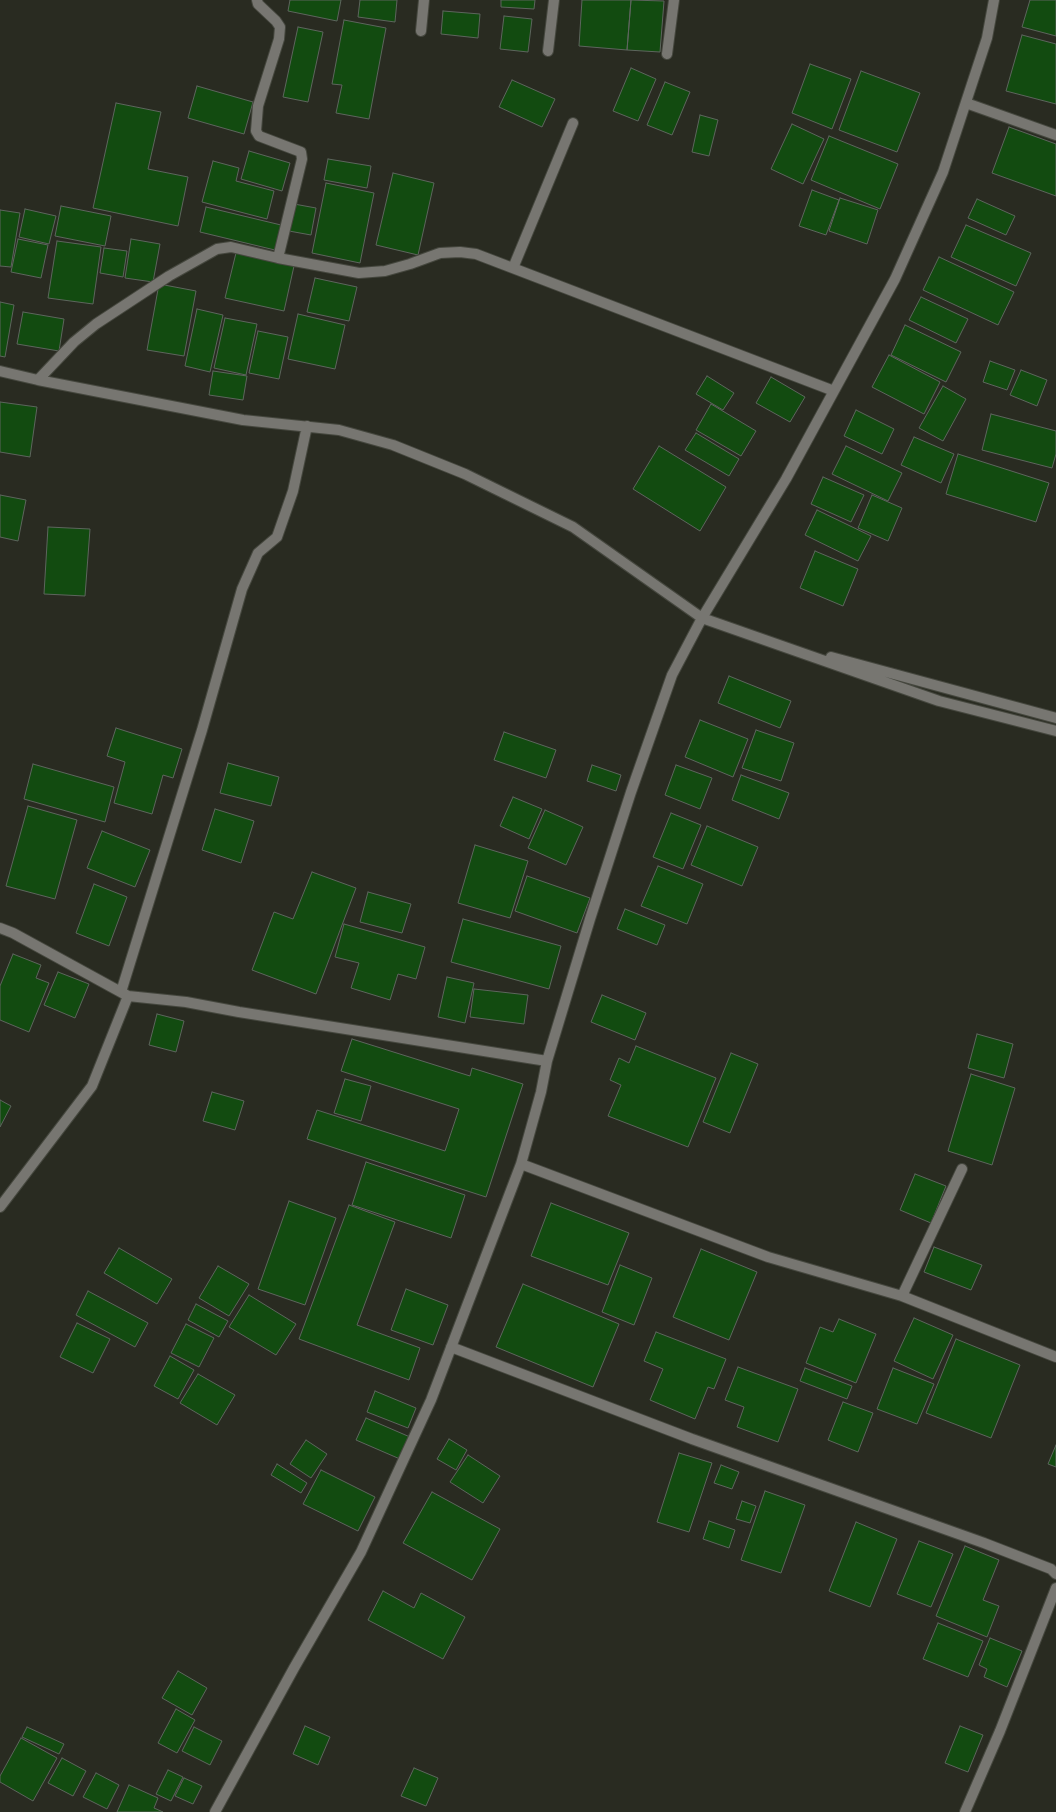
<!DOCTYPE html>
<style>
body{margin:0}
canvas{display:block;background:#292b21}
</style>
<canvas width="1056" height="1812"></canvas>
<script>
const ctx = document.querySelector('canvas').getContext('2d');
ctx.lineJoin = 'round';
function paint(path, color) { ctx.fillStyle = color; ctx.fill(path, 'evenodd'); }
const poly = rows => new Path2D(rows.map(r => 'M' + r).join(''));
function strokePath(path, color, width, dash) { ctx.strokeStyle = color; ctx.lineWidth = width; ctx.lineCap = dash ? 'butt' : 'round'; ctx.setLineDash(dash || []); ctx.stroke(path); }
const building = poly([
 [290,0,341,0,337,21,288,11,290,0],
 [360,0,397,0,395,22,358,17,360,0],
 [501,0,535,0,534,9,501,7,501,0],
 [582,0,631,0,627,50,579,46,582,0],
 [631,0,664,1,660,52,627,50,631,0],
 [1030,0,1056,0,1056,36,1022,27,1030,0],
 [443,11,480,14,478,38,441,34,443,11],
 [504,16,532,19,528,52,500,49,504,16],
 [344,20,386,28,369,119,336,113,342,85,332,84,344,20],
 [298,27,323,32,308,102,283,97,298,27],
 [1022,35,1056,44,1056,104,1006,91,1022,35],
 [810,64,851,79,832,129,792,113,810,64],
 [631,68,656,79,638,121,613,111,631,68],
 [861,71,920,93,897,152,839,130,861,71],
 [512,80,555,99,542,127,499,107,512,80],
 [665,82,690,92,672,135,647,125,665,82],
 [197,86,253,102,244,134,188,118,197,86],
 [116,103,161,112,148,169,188,177,178,226,93,208,116,103],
 [700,115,718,120,709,156,692,152,700,115],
 [792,124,824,139,803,184,771,169,792,124],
 [1009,127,1056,144,1056,196,992,173,1009,127],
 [829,136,898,164,880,209,811,180,829,136],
 [249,151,290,163,282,191,241,179,249,151],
 [328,159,371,166,367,188,324,180,328,159],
 [213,161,239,168,236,181,274,191,267,219,202,202,213,161],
 [393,173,434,183,418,255,376,245,393,173],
 [326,183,374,193,360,263,312,253,326,183],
 [812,190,839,200,826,235,799,226,812,190],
 [840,198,878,210,867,244,829,231,840,198],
 [977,199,1015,216,1006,235,968,218,977,199],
 [294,204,316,208,311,235,289,231,294,204],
 [61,206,111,216,105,246,55,236,61,206],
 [206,207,281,225,275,250,200,232,206,207],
 [25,209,56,216,49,244,19,237,25,209],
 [0,210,20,213,11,267,0,266,0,210],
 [966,225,1031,253,1016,286,951,257,966,225],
 [18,239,48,245,41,278,11,272,18,239],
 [131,239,160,244,153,282,125,278,131,239],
 [57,241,101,247,93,304,48,298,57,241],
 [104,248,127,251,123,277,100,273,104,248],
 [236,253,294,266,284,311,225,298,236,253],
 [939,257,1014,292,998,325,923,290,939,257],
 [315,278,357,287,349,321,307,312,315,278],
 [159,284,196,291,184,356,147,350,159,284],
 [921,297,968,319,956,343,909,320,921,297],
 [0,302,14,305,5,357,0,356,0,302],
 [197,309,223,315,210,372,185,366,197,309],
 [23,312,64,319,59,351,17,344,23,312],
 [298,314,345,325,335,369,288,359,298,314],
 [225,318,257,324,246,375,214,368,225,318],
 [905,325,961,352,946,382,891,355,905,325],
 [258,331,288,337,279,379,249,373,258,331],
 [889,355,940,382,924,414,872,387,889,355],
 [990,361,1015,370,1007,390,983,382,990,361],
 [1021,370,1047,380,1037,406,1010,395,1021,370],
 [213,371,247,376,243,400,209,395,213,371],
 [707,376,734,393,723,410,696,394,707,376],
 [771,377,805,397,790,422,756,403,771,377],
 [943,386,966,399,943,441,919,428,943,386],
 [0,402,37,407,30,457,0,452,0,402],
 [711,404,756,431,741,456,696,430,711,404],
 [856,410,894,429,882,454,844,436,856,410],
 [991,414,1056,431,1056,454,1052,468,982,450,991,414],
 [696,433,739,459,729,476,685,450,696,433],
 [914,437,954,454,941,483,901,465,914,437],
 [659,446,726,487,700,531,633,489,659,446],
 [846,446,902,473,888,501,832,474,846,446],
 [958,454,1049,483,1036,522,946,494,958,454],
 [823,477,864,495,851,522,811,504,823,477],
 [0,495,26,500,18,541,0,537,0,495],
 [872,495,902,508,888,541,858,528,872,495],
 [817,510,871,536,858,561,805,535,817,510],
 [48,527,90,529,85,596,44,594,48,527],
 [815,551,858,569,843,606,800,588,815,551],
 [729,676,791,701,780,728,718,703,729,676],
 [700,720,748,739,733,777,685,757,700,720],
 [116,728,182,749,173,778,163,775,152,814,114,803,125,762,107,756,116,728],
 [756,730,794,743,781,781,742,768,756,730],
 [504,732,556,750,546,778,494,760,504,732],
 [228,763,279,777,271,806,220,793,228,763],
 [33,764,114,787,105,822,24,799,33,764],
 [592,765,621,775,616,791,587,781,592,765],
 [676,765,712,778,700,809,665,795,676,765],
 [741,775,789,793,779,819,732,800,741,775],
 [513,797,542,809,529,839,500,826,513,797],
 [28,806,77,820,55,899,6,886,28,806],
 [215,809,254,821,241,863,202,850,215,809],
 [545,810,583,827,566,865,528,848,545,810],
 [671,813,701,825,683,869,653,857,671,813],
 [707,826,758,847,742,886,691,865,707,826],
 [102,831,150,850,135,887,87,868,102,831],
 [475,845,528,861,510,918,458,903,475,845],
 [658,866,703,884,687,924,641,906,658,866],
 [312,872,356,888,316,994,252,970,274,912,293,919,312,872],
 [527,876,590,898,577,933,515,911,527,876],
 [94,884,127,897,109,946,76,933,94,884],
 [368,892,411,904,402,933,360,922,368,892],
 [625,909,665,925,657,945,617,929,625,909],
 [463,919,561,946,549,989,451,962,463,919],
 [344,924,425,947,416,979,398,974,390,1000,351,988,359,963,335,957,344,924],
 [13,954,41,965,36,978,49,983,29,1032,0,1020,0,986,13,954],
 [58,972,89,984,75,1018,44,1005,58,972],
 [447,977,474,983,465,1023,438,1017,447,977],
 [474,989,528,995,524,1024,470,1017,474,989],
 [602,995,646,1013,635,1040,591,1022,602,995],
 [157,1014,184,1021,176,1052,149,1045,157,1014],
 [977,1034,1013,1044,1004,1078,968,1068,977,1034],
 [352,1039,470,1076,472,1068,523,1084,486,1197,307,1139,317,1110,445,1151,459,1109,341,1071,352,1039],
 [636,1046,716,1078,688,1147,608,1116,621,1085,610,1080,619,1058,629,1063,636,1046],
 [731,1053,758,1064,730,1133,703,1122,731,1053],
 [971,1074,1015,1088,992,1165,948,1151,971,1074],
 [345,1079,371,1086,361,1121,334,1113,345,1079],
 [212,1092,244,1101,235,1130,203,1121,212,1092],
 [0,1100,11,1106,0,1127,0,1100],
 [366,1162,465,1195,451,1238,352,1205,366,1162],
 [915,1174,946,1186,931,1223,900,1210,915,1174],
 [289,1201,336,1218,305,1305,258,1289,289,1201],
 [551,1203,629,1233,608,1285,531,1256,551,1203],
 [349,1205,395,1222,357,1325,420,1348,409,1380,299,1339,349,1205],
 [934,1247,982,1265,971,1290,924,1272,934,1247],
 [119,1248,172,1279,157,1304,104,1273,119,1248],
 [701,1249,757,1272,729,1340,673,1317,701,1249],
 [620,1265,652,1278,634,1325,602,1312,620,1265],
 [218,1266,249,1284,229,1316,199,1298,218,1266],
 [523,1284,619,1324,593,1387,496,1347,523,1284],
 [406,1289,448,1305,433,1345,391,1330,406,1289],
 [88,1291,148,1323,135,1347,76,1315,88,1291],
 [249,1295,296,1324,276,1355,229,1327,249,1295],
 [196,1304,228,1321,219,1337,188,1320,196,1304],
 [914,1318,953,1335,933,1379,894,1361,914,1318],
 [839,1319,876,1334,856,1383,806,1363,820,1327,833,1332,839,1319],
 [77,1323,110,1339,93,1373,60,1357,77,1323],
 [186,1324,214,1338,199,1367,171,1353,186,1324],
 [656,1332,726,1359,714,1389,708,1387,695,1419,650,1400,663,1369,644,1361,656,1332],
 [956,1339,1020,1365,991,1438,926,1413,956,1339],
 [170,1356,194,1370,178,1399,154,1386,170,1356],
 [738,1367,798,1389,778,1442,737,1427,744,1407,725,1400,738,1367],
 [805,1368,852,1386,847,1399,800,1381,805,1368],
 [893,1368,934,1384,917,1424,877,1409,893,1368],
 [198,1374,235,1395,217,1425,180,1403,198,1374],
 [375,1391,416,1408,408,1428,367,1412,375,1391],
 [843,1402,873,1413,858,1452,828,1440,843,1402],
 [366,1418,410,1437,400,1459,356,1440,366,1418],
 [449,1439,467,1450,456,1470,437,1459,449,1439],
 [306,1440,327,1454,311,1478,290,1464,306,1440],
 [1056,1445,1056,1467,1048,1464,1056,1445],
 [679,1453,712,1463,689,1532,657,1522,679,1453],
 [468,1455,500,1476,483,1503,450,1482,468,1455],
 [277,1464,307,1483,301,1493,271,1475,277,1464],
 [721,1465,739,1472,732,1489,714,1483,721,1465],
 [321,1470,375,1497,358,1531,303,1504,321,1470],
 [765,1491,805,1505,781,1573,741,1560,765,1491],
 [432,1492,500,1529,472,1580,403,1543,432,1492],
 [742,1501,756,1506,750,1523,736,1519,742,1501],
 [709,1521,735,1530,729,1548,703,1539,709,1521],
 [856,1522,897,1539,870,1607,829,1591,856,1522],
 [919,1541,953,1554,931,1607,897,1594,919,1541],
 [965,1546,999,1560,983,1600,999,1606,987,1637,936,1616,965,1546],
 [383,1591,414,1608,421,1593,465,1617,443,1659,368,1620,383,1591],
 [938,1623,983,1641,968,1677,923,1659,938,1623],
 [990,1638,1022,1651,1007,1687,984,1677,987,1669,979,1665,990,1638],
 [178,1671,207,1688,192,1715,162,1698,178,1671],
 [176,1709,195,1720,177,1753,158,1743,176,1709],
 [305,1726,330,1737,318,1765,293,1754,305,1726],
 [960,1726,983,1735,968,1772,945,1763,960,1726],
 [27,1727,64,1744,59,1754,22,1737,27,1727],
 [194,1727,222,1741,210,1765,182,1751,194,1727],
 [21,1738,57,1758,33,1801,0,1782,0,1776,21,1738],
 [62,1758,86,1771,73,1796,48,1783,62,1758],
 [414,1768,438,1778,426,1806,401,1796,414,1768],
 [168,1770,183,1777,171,1801,156,1794,168,1770],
 [96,1773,119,1785,107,1809,83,1797,96,1773],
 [184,1778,202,1786,193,1804,175,1796,184,1778],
 [129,1785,158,1798,154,1808,163,1812,117,1812,129,1785]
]);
paint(building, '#124b10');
strokePath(building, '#5d655d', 1);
const minor = poly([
 [421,31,424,0],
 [548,51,554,0],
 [667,54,674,0],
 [966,103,1056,135],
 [278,258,359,273,385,271,410,264,440,253,460,252,476,254,834,391],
 [513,268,573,123],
 [0,371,38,380,243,420,339,430,393,445,465,474,573,527,702,618,939,701,1056,731],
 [38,380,74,342,96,324,169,276,217,249,231,247,278,258,302,159,301,152,259,136,256,131,258,106,279,39,280,27,276,21,258,4,257,0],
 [831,657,1056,718],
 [0,928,13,933,128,996,186,1002,239,1012,547,1061],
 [121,992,202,730,242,589,258,553,277,537,293,491,307,426],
 [521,1164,768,1257,902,1296,1056,1357],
 [0,1207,92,1086,128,996],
 [902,1296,962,1169],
 [451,1347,692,1439,984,1543,1051,1569,1056,1574],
 [215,1812,294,1668,361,1552,431,1400,521,1164,541,1092,547,1061,590,919,631,792,672,675,702,618,786,479,895,279,943,172,987,38,994,0],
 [965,1812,1000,1731,1056,1588]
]);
strokePath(minor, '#45473e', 12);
strokePath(minor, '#777671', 10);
</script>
